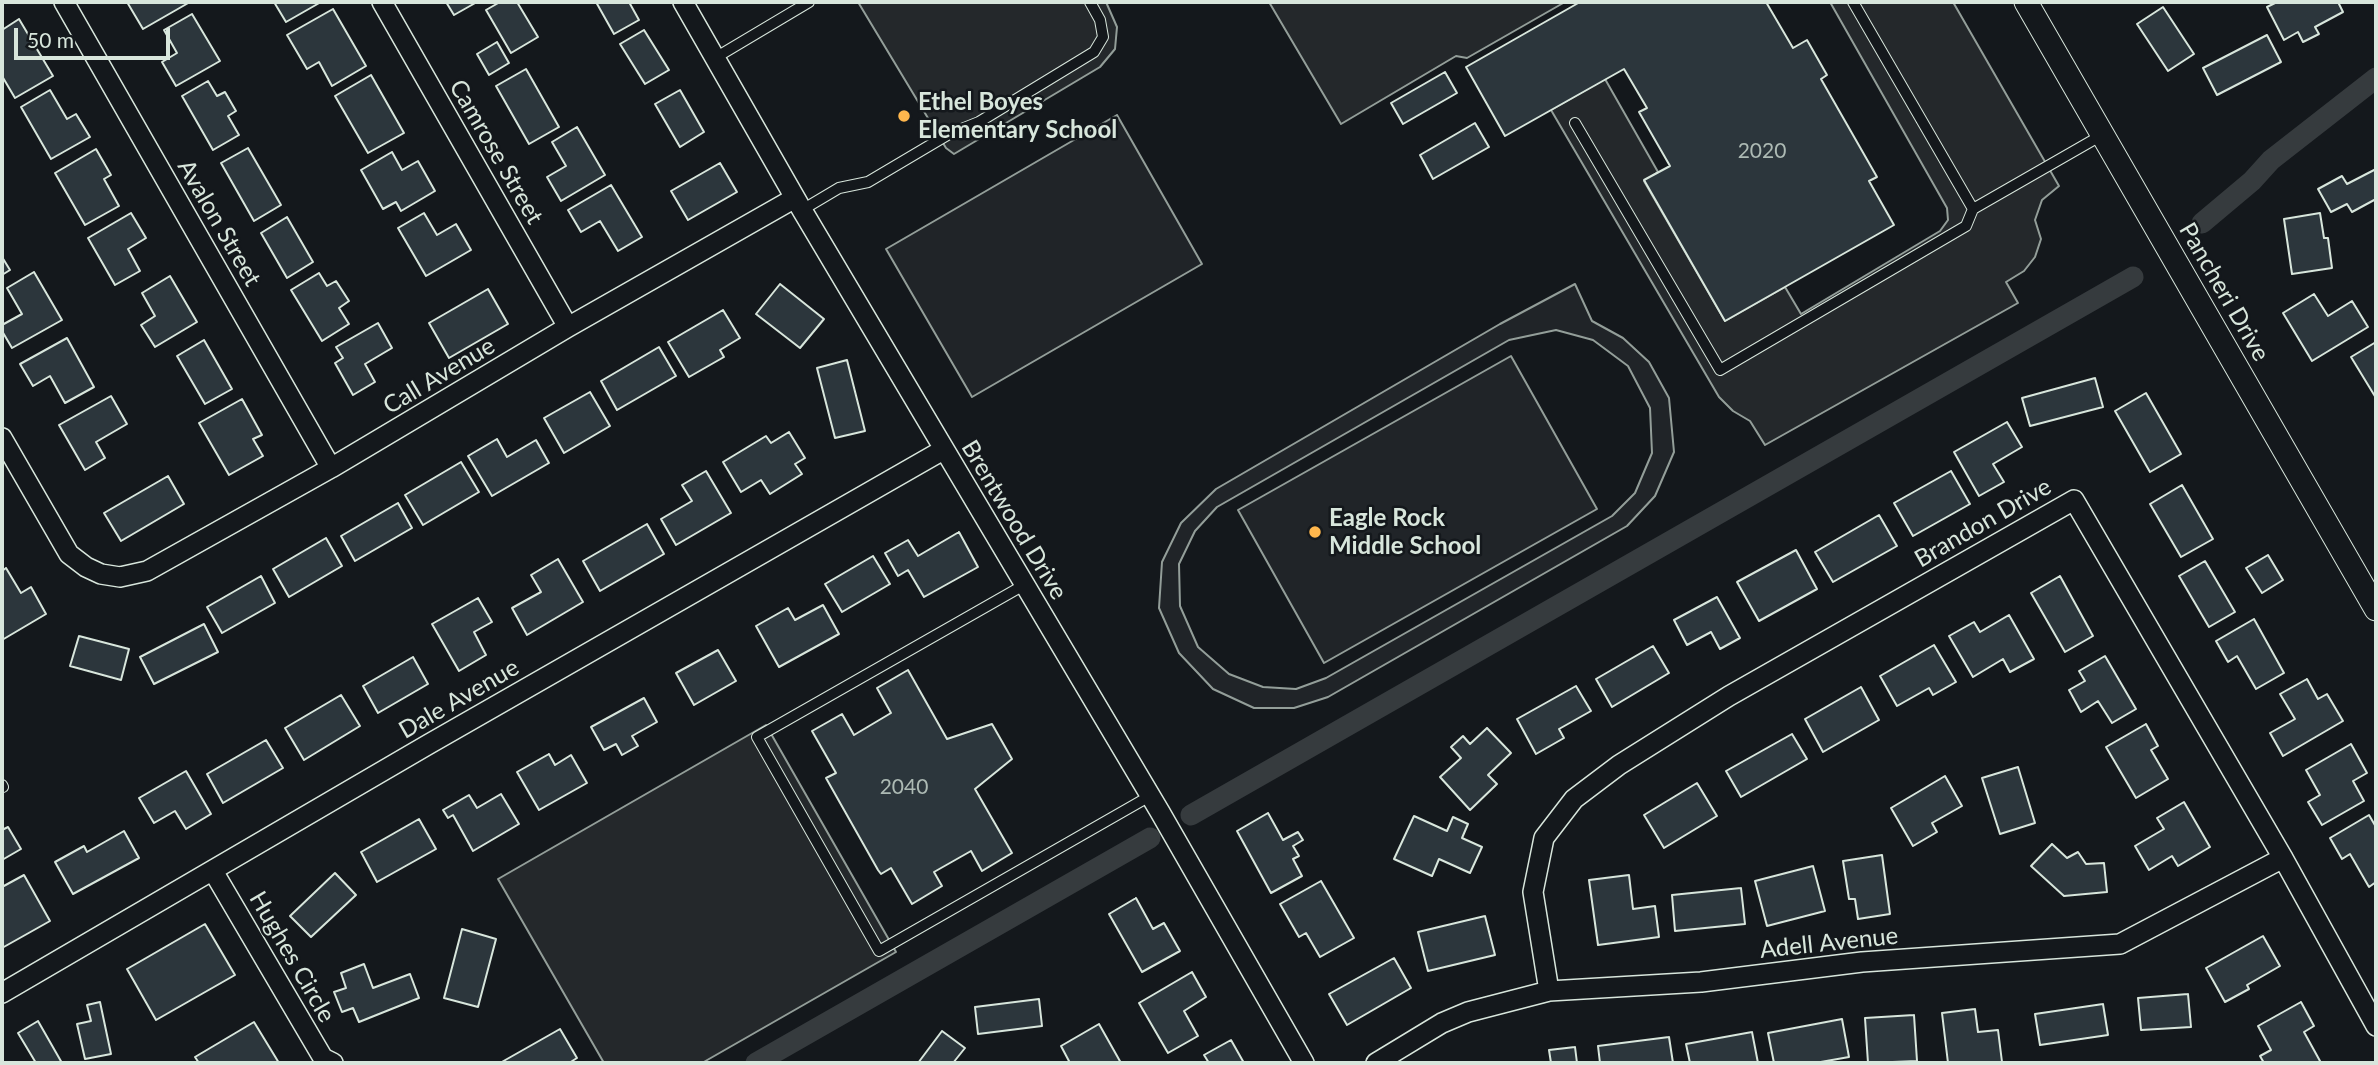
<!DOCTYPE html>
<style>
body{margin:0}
#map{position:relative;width:2378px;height:1065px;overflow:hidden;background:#14181c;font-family:Lato,sans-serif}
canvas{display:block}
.frame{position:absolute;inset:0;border:4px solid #d8e6dc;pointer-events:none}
.scale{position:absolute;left:14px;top:28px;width:156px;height:32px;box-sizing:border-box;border:4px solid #d8e6dc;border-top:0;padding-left:9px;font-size:21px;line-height:24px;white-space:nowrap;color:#d8e6dc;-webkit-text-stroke:5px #14181c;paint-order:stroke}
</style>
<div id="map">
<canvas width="2378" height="1065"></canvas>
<div class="frame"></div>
<div class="scale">50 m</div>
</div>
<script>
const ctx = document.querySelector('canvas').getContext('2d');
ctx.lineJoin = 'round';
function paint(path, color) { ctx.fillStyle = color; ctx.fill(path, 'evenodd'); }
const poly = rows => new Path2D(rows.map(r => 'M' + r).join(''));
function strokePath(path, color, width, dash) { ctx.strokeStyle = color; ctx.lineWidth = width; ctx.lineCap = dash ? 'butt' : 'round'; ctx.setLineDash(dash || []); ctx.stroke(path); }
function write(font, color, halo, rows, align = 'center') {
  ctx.font = font + ' Lato,sans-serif'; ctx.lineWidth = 5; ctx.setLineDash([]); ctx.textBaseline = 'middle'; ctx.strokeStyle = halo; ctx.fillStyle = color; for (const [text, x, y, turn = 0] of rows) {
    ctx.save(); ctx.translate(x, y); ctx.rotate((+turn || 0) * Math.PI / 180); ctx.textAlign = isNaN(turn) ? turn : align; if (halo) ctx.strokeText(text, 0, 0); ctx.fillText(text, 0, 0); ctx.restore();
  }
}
const green = poly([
 [1117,115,1202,264,972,397,886,249,1117,115],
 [1575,284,1592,321,1623,338,1649,362,1669,398,1674,452,1655,496,1627,526,1328,697,1294,708,1254,708,1213,689,1179,653,1159,608,1162,562,1181,523,1216,489,1500,324,1575,284],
 [1556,330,1593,340,1628,366,1650,408,1652,453,1635,493,1612,516,1326,678,1296,689,1263,687,1229,674,1198,647,1180,606,1179,564,1195,531,1217,507,1509,340,1556,330],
 [1511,356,1597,509,1324,663,1238,510,1511,356]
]);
paint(green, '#202428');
strokePath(green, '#939e99', 2);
const parking = poly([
 [858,2,1106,2,1117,27,1115,49,1100,67,954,154,946,148,858,2],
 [1269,2,1565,2,1467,58,1456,56,1341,124,1269,2],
 [1830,2,1953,2,2059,186,2042,200,2035,220,2041,239,2035,257,2024,271,2006,282,2018,303,1765,445,1750,421,1733,411,1719,397,1551,110,1605,79,1658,172,1644,181,1725,321,1785,287,1801,314,1940,231,1948,220,1947,208,1830,2],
 [766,725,896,952,702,1063,604,1063,498,879,766,725]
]);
paint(parking, '#24282b');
strokePath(parking, '#939e99', 2);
strokePath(poly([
 [2202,223,2252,181,2271,160,2376,78],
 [1191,815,2133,277],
 [756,1063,1150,838]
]), '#363b3e', 21);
const building = poly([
 [127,2,190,2,143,29,127,2],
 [274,2,321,2,286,22,274,2],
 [446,2,477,2,454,15,446,2],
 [500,2,517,2,538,37,511,53,486,10,500,2],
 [596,2,629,2,639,20,614,34,596,2],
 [1580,2,1766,2,1793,48,1807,40,1827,75,1821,79,1877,177,1869,181,1894,225,1725,321,1644,180,1670,166,1639,112,1647,108,1624,69,1505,136,1466,67,1580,2],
 [2277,2,2338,2,2343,12,2315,27,2319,34,2303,42,2298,32,2284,40,2267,7,2277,2],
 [2163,7,2194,54,2168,71,2137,24,2163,7],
 [333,9,366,66,332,86,319,62,307,69,287,35,333,9],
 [192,14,220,61,176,86,162,62,177,53,164,30,192,14],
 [19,19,53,76,15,98,2,76,2,30,19,19],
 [644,30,669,70,645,84,620,44,644,30],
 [2267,35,2281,62,2217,95,2203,68,2267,35],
 [497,42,509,63,489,75,477,54,497,42],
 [526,69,559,127,529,144,496,86,526,69],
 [1445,72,1457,93,1403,124,1391,103,1445,72],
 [371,75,404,133,368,153,335,96,371,75],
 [208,81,217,96,225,92,236,111,228,116,239,135,213,150,182,96,208,81],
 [50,90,67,119,76,114,90,137,51,159,21,107,50,90],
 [680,90,704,132,680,147,655,104,680,90],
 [1475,123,1489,147,1433,179,1420,155,1475,123],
 [577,127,605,175,561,201,547,177,566,166,552,142,577,127],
 [248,148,281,205,254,221,221,163,248,148],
 [96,149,111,175,104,179,119,206,85,225,55,173,96,149],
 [392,152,402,170,418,161,435,191,401,211,396,202,383,209,361,170,392,152],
 [720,163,737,192,688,220,671,191,720,163],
 [2376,169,2376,199,2352,212,2347,204,2331,212,2318,189,2342,176,2347,184,2376,169],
 [611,185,642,237,618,251,600,221,581,232,568,210,611,185],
 [131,213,146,238,128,249,140,271,115,285,88,238,131,213],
 [424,213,437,235,456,224,471,250,426,276,398,228,424,213],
 [2320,213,2324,238,2328,238,2332,268,2292,274,2284,219,2320,213],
 [287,217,313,262,287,278,261,233,287,217],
 [2,257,10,270,2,275,2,257],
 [34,272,62,320,12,348,2,331,2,325,22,314,7,288,34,272],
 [319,273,327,286,336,281,349,301,339,308,349,324,322,341,291,290,319,273],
 [170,276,197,322,155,347,141,325,155,316,142,293,170,276],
 [780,284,824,319,800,348,756,314,780,284],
 [488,289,508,324,449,358,429,323,488,289],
 [2314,294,2328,316,2352,301,2368,327,2312,361,2283,313,2314,294],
 [723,310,740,338,720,350,724,357,689,377,668,342,723,310],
 [378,323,392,348,365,364,375,382,353,395,335,363,343,358,336,347,378,323],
 [67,338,94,387,65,403,50,376,33,386,20,364,67,338],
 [204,340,232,389,205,404,177,356,204,340],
 [2376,342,2376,398,2351,357,2376,342],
 [659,347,676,376,617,410,601,381,659,347],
 [847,360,865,431,835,438,817,368,847,360],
 [2095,378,2103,407,2030,426,2022,398,2095,378],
 [590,392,610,426,564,453,544,418,590,392],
 [2146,393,2181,454,2150,472,2115,411,2146,393],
 [111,396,127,424,96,442,105,458,85,470,59,425,111,396],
 [242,399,262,435,253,439,263,456,229,475,199,423,242,399],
 [2007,422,2022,447,1993,464,2004,482,1979,496,1954,452,2007,422],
 [789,432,805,458,795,464,802,474,770,494,761,480,741,492,723,462,766,436,771,443,789,432],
 [497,439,507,457,536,440,549,463,492,496,468,456,497,439],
 [461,462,479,492,423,525,405,495,461,462],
 [706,471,731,513,676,545,661,519,692,501,682,485,706,471],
 [1951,471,1970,504,1913,536,1894,503,1951,471],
 [168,476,184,504,121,541,104,513,168,476],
 [2182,485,2213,539,2181,557,2150,504,2182,485],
 [398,503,412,528,355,561,341,536,398,503],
 [1879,515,1897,546,1833,582,1815,552,1879,515],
 [647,524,664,554,600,591,583,561,647,524],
 [959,532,978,567,924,597,908,570,898,576,885,553,908,540,918,556,959,532],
 [326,538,342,566,289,597,273,569,326,538],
 [1796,550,1817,589,1759,621,1737,582,1796,550],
 [2268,555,2283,580,2262,593,2246,568,2268,555],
 [873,556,890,584,842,612,825,584,873,556],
 [558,559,583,602,527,635,512,608,541,592,531,575,558,559],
 [2205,561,2235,612,2209,627,2179,576,2205,561],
 [6,568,21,593,31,587,46,614,2,640,2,571,6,568],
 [261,576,275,603,222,633,207,607,261,576],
 [2060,576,2093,636,2065,652,2031,593,2060,576],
 [1717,597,1740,638,1720,649,1711,632,1687,645,1674,620,1717,597],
 [478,598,492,622,474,632,486,655,459,671,432,624,478,598],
 [823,605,839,634,779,667,756,626,788,608,795,620,823,605],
 [2009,615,2034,659,2010,672,2003,659,1973,677,1949,636,1974,622,1980,632,2009,615],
 [2254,619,2284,673,2256,689,2237,656,2228,662,2216,641,2254,619],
 [204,624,218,652,154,684,140,657,204,624],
 [79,636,129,649,121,680,70,666,79,636],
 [1934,645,1956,682,1933,695,1929,688,1897,706,1880,676,1934,645],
 [1653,646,1669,673,1612,707,1596,679,1653,646],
 [718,650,736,681,694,705,676,673,718,650],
 [2105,656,2136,709,2112,723,2098,701,2081,712,2069,690,2085,681,2079,671,2105,656],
 [413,657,428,684,378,713,363,686,413,657],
 [908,670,947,739,992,724,1012,759,975,789,1012,853,982,871,971,851,934,872,942,886,912,904,891,868,881,874,878,870,826,778,836,773,812,731,842,714,854,735,891,713,877,688,908,670],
 [2307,679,2318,699,2327,694,2343,721,2283,756,2270,733,2295,719,2280,694,2307,679],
 [1576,686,1591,711,1559,729,1564,738,1536,754,1517,719,1576,686],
 [1861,687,1879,720,1823,752,1805,719,1861,687],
 [341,695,360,726,304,760,285,728,341,695],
 [644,698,657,722,632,736,638,746,622,755,616,744,604,750,591,727,644,698],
 [2146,724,2158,746,2151,750,2168,779,2136,798,2106,747,2146,724],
 [1487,728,1511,753,1488,775,1497,784,1470,810,1440,777,1461,758,1451,747,1463,736,1470,744,1487,728],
 [1792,734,1807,759,1741,797,1726,771,1792,734],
 [266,740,283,768,223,803,207,774,266,740],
 [2351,744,2367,773,2353,781,2364,801,2322,825,2308,802,2320,795,2306,770,2351,744],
 [549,754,555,765,571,755,587,783,539,810,517,772,549,754],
 [2018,767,2035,823,2000,834,1982,778,2018,767],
 [186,771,211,814,186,829,175,811,154,823,139,798,186,771],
 [1945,776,1962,806,1932,823,1937,832,1913,846,1891,808,1945,776],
 [1697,783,1717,816,1664,848,1644,815,1697,783],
 [501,794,519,824,473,851,453,815,448,818,443,810,469,795,477,808,501,794],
 [2184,802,2210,847,2178,866,2172,856,2149,870,2135,846,2164,829,2157,818,2184,802],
 [1268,813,1283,840,1298,832,1303,840,1293,846,1299,856,1293,859,1302,876,1271,893,1237,831,1268,813],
 [2369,815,2376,827,2376,882,2369,887,2350,854,2342,859,2330,838,2369,815],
 [1414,816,1447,831,1453,817,1468,824,1462,838,1482,847,1470,873,1439,859,1432,876,1394,859,1414,816],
 [419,819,436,849,377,882,361,852,419,819],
 [8,827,21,849,2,860,2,830,8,827],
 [124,831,139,858,73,894,55,862,84,846,87,852,124,831],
 [2052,844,2067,858,2078,852,2086,864,2104,863,2107,892,2064,896,2031,866,2052,844],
 [1882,855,1890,914,1858,919,1855,899,1849,899,1843,861,1882,855],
 [1813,866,1825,911,1767,926,1755,881,1813,866],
 [335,873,356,895,311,937,290,916,335,873],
 [24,875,50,921,2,948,2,887,24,875],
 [1629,875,1633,909,1655,906,1659,937,1598,945,1589,880,1629,875],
 [1321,881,1354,938,1320,957,1306,933,1299,937,1280,904,1321,881],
 [1741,888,1745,924,1675,931,1672,895,1741,888],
 [1136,898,1153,929,1164,923,1180,951,1142,972,1109,914,1136,898],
 [1485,916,1495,955,1428,971,1418,932,1485,916],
 [205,924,235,975,156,1020,127,969,205,924],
 [462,929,496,939,478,1007,444,998,462,929],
 [2263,936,2280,966,2247,985,2249,989,2225,1002,2206,968,2263,936],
 [1394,958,1411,988,1347,1025,1329,994,1394,958],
 [364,964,373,988,410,974,419,998,359,1022,353,1008,342,1012,334,992,346,988,341,973,364,964],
 [1192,972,1206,997,1184,1011,1198,1036,1168,1053,1139,1003,1192,972],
 [2188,994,2191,1027,2141,1030,2138,998,2188,994],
 [1039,999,1042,1026,978,1034,975,1007,1039,999],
 [100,1002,111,1054,85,1059,77,1024,91,1021,87,1005,100,1002],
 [2301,1002,2314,1026,2304,1032,2320,1061,2317,1063,2264,1063,2260,1056,2271,1050,2258,1026,2301,1002],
 [2103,1004,2108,1035,2040,1045,2035,1014,2103,1004],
 [1975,1009,1978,1032,1998,1030,2002,1062,1948,1063,1942,1013,1975,1009],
 [1914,1015,1917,1061,1868,1063,1865,1018,1914,1015],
 [1842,1019,1849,1057,1815,1063,1774,1063,1768,1033,1842,1019],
 [38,1021,62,1063,36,1063,18,1033,38,1021],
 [254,1022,279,1063,199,1063,195,1057,254,1022],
 [1099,1024,1121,1063,1070,1063,1061,1046,1099,1024],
 [560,1029,577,1058,569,1063,500,1063,560,1029],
 [942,1031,965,1048,953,1063,918,1063,942,1031],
 [1752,1032,1758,1063,1690,1063,1686,1044,1752,1032],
 [1669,1037,1673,1063,1600,1063,1598,1046,1669,1037],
 [1231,1040,1244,1063,1209,1063,1204,1055,1231,1040],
 [1575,1047,1577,1063,1551,1063,1549,1050,1575,1047]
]);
paint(building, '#2c363c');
strokePath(building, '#d8e6dc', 2);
const service = poly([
 [1853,2,1973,209,2102,135],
 [715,58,809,2],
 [1575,123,1720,370,1966,226,1973,209],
 [802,210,839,188,868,182,949,134,979,122,1094,52,1103,37,1100,20,1090,2],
 [1024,585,757,737,879,951,1150,796],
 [2,785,3,787]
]);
const minor = poly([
 [64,2,331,468],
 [382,2,568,327],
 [683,2,802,210,1160,812,1304,1063],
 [2,438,69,554,86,567,101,574,120,577,147,571,331,468,568,327,795,198],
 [213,871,323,1058,333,1063],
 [1549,991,1533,892,1544,838,1574,799,1619,765,1729,696,2074,500,2283,858,2376,1026],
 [2,993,429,744,943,450],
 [1376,1063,1442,1023,1468,1012,1549,991,1701,982,1862,962,2120,944,2283,858]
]);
const tertiary = poly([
 [2026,2,2376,609]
]);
strokePath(service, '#d8e6dc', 12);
strokePath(minor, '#d8e6dc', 22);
strokePath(tertiary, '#d8e6dc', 25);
strokePath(service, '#14181c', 10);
strokePath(minor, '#14181c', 19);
strokePath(tertiary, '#14181c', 23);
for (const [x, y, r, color] of [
 [904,116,7,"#ffb74d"],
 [1315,532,7,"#ffb74d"]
]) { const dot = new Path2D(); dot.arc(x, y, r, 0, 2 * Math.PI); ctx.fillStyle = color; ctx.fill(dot); strokePath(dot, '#14181c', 2.5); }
write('21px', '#adbab4', null, [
 ["2020",1762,151],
 ["2040",904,787]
]);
write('bold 24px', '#d8e6dc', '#14181c', [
 ["Ethel Boyes",918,102],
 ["Elementary School",918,130],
 ["Eagle Rock",1329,518],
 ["Middle School",1329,546]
], 'left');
write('24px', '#d8e6dc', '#14181c', [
 ["Camrose Street",496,152,60],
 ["Avalon Street",219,223,60],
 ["Pancheri Drive",2224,292,60],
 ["Call Avenue",439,376,-31],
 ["Brentwood Drive",1014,520,59],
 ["Brandon Drive",1983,523,-30],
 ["Dale Avenue",459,699,-30],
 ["Adell Avenue",1829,943,-6],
 ["Hughes Circle",292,957,60]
]);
</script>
